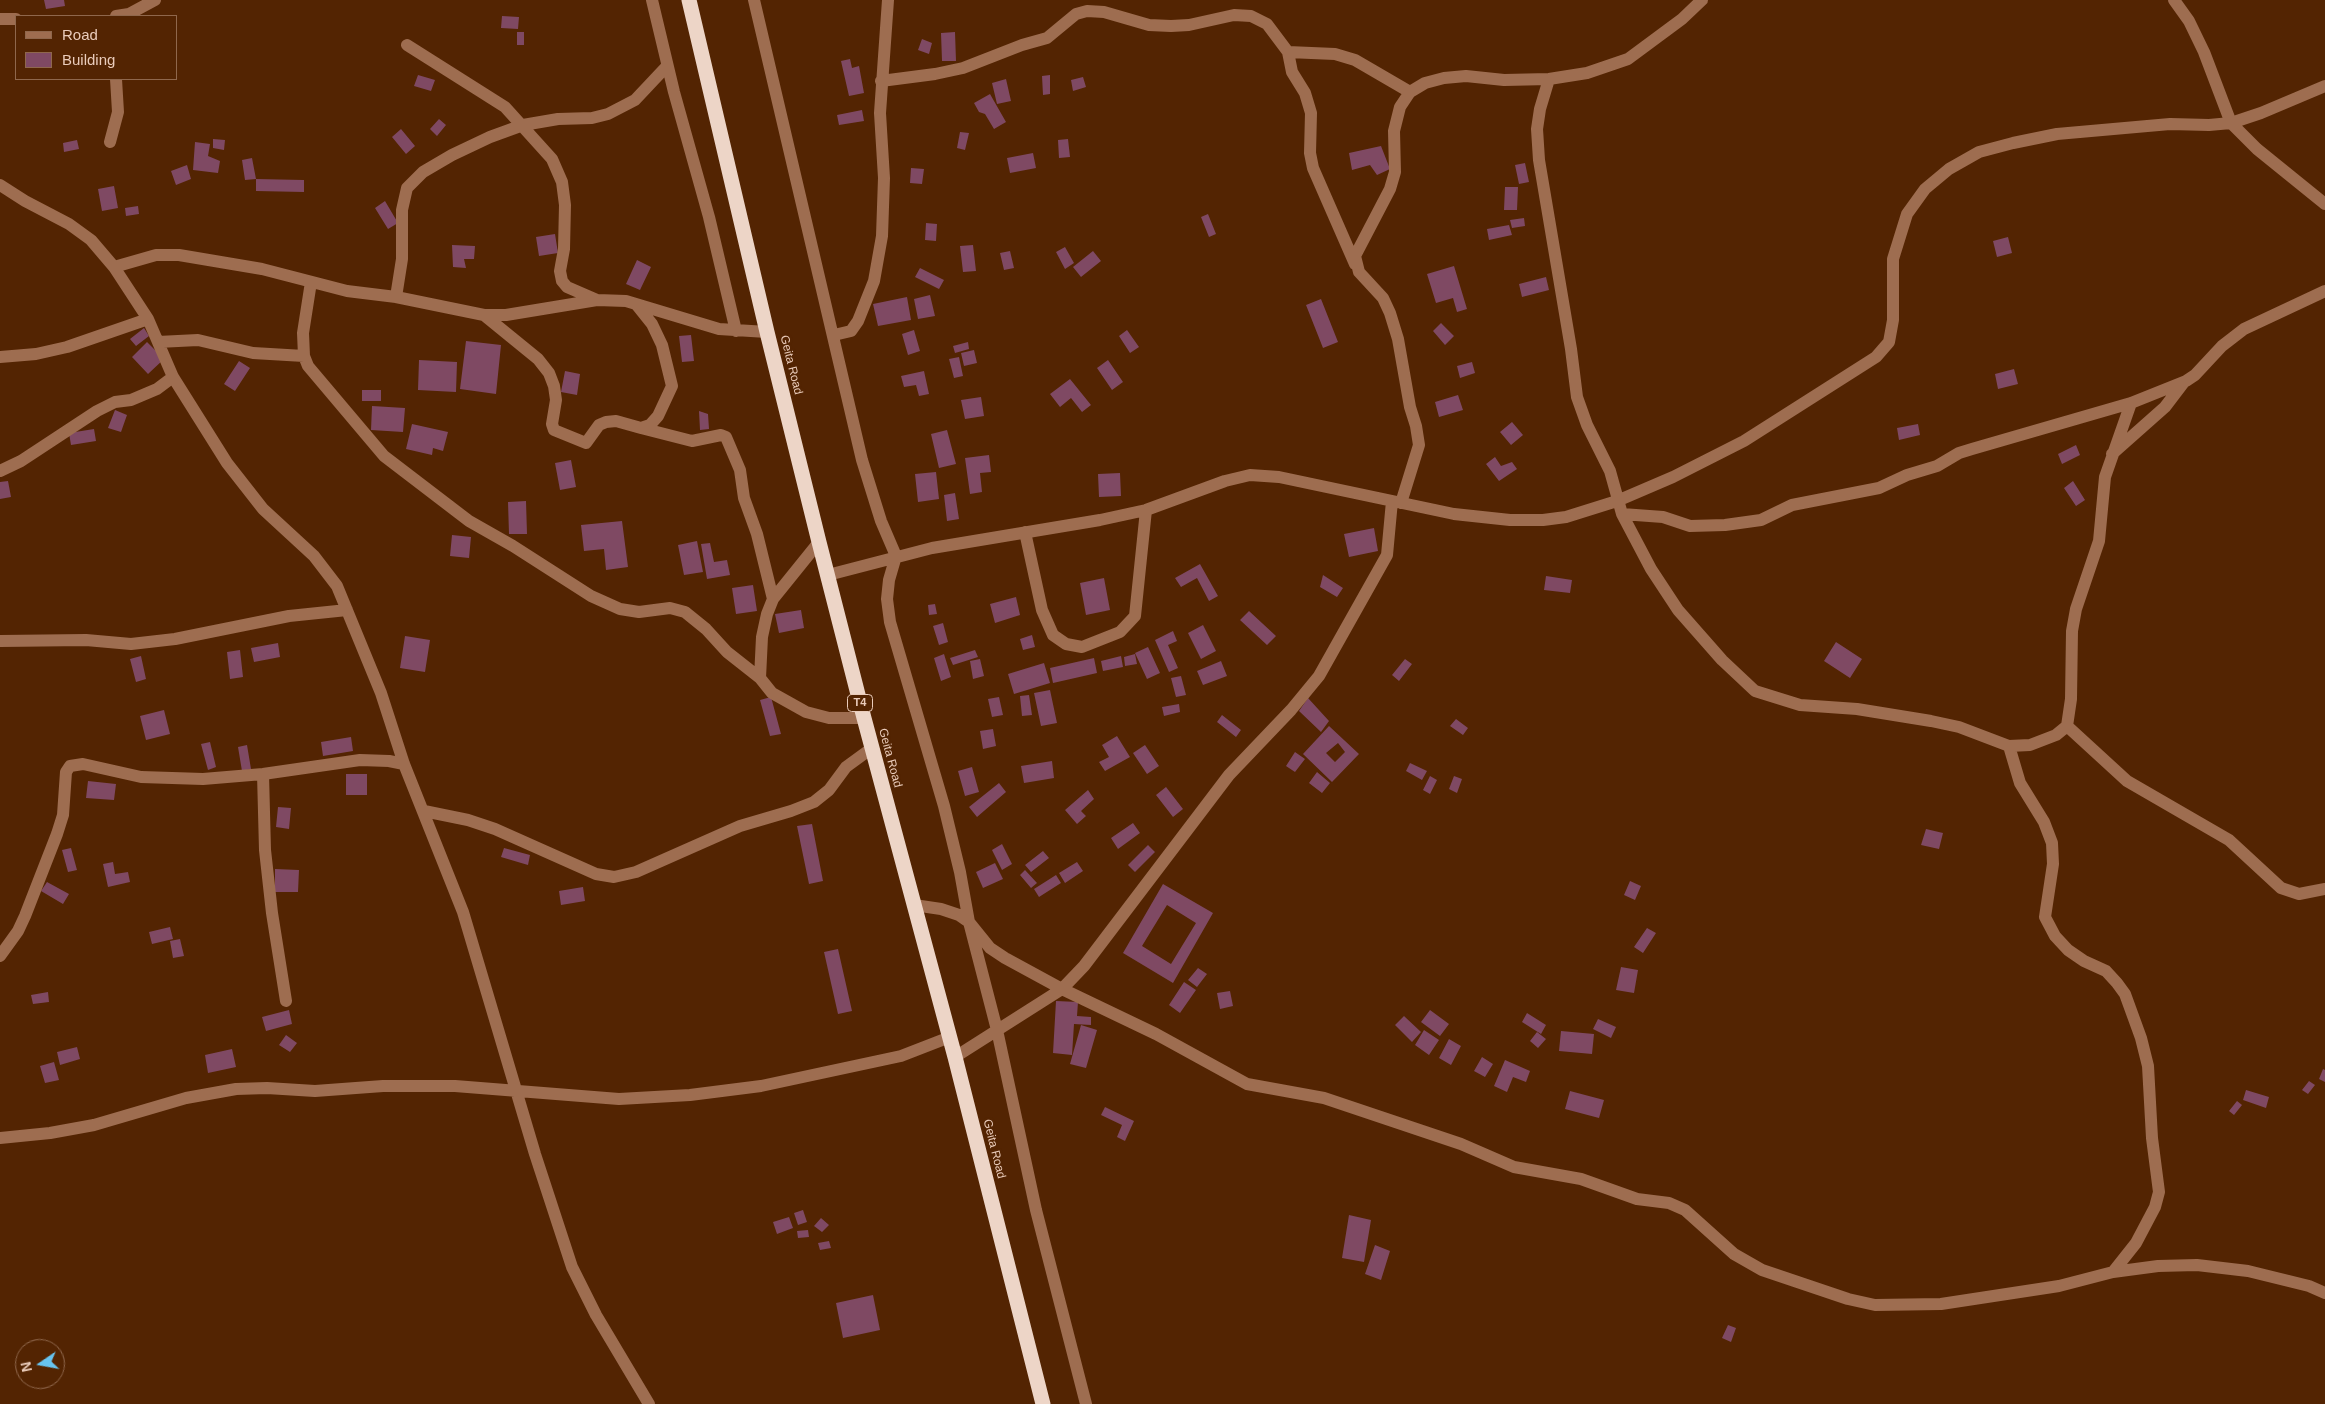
<!DOCTYPE html>
<style>
body{margin:0}
#map{position:relative;width:2325px;height:1404px;overflow:hidden;background:#532402;font-family:Arial,sans-serif}
canvas{display:block}
.legend{position:absolute;left:15px;top:15px;width:162px;height:65px;box-sizing:border-box;background:#532402;border:1px solid #8f674c;margin:0;padding:6px 9px;list-style:none;font-size:15px;color:#eaccbb}
.legend li{display:flex;align-items:center;gap:10px;height:25px}
.legend b{width:25px;border:1px solid #8f674c}
.north{position:absolute;left:15px;top:1339px;width:50px;height:50px;box-sizing:border-box;background:#532402;border:1px solid #8f674c;border-radius:50%;rotate:258deg;font-size:14px;font-weight:700;line-height:20px;text-align:center;color:#eaccbb}
.north::after{content:'';display:block;margin:auto;width:18px;height:22px;background:#67c4f0;clip-path:polygon(50% 0,100% 100%,50% 72%,0 100%)}
</style>
<div id="map">
<canvas width="2325" height="1404"></canvas>
<ul class="legend">
<li><b style="height:6px;background:#9e6d50"></b>Road</li>
<li><b style="height:14px;background:#7f4963"></b>Building</li>
</ul>
<div class="north">N</div>
</div>
<script>
const ctx = document.querySelector('canvas').getContext('2d');
ctx.lineJoin = 'round';
function paint(path, color) { ctx.fillStyle = color; ctx.fill(path, 'evenodd'); }
const poly = rows => new Path2D(rows.map(r => 'M' + r).join(''));
function strokePath(path, color, width, dash) { ctx.strokeStyle = color; ctx.lineWidth = width; ctx.lineCap = dash ? 'butt' : 'round'; ctx.setLineDash(dash || []); ctx.stroke(path); }
function write(font, color, halo, rows, align = 'center') {
  ctx.font = font + ' Arial,sans-serif'; ctx.lineWidth = 5; ctx.setLineDash([]); ctx.textBaseline = 'middle'; ctx.strokeStyle = halo; ctx.fillStyle = color; for (const [text, x, y, turn = 0] of rows) {
    ctx.save(); ctx.translate(x, y); ctx.rotate((+turn || 0) * Math.PI / 180); ctx.textAlign = isNaN(turn) ? turn : align; if (halo) ctx.strokeText(text, 0, 0); ctx.fillText(text, 0, 0); ctx.restore();
  }
}
paint(poly([
 [44,0,64,0,65,6,46,9],
 [502,16,519,17,518,29,501,28],
 [517,32,524,32,524,45,517,45],
 [955,32,956,61,942,61,941,33],
 [922,39,932,43,929,54,918,50],
 [850,59,852,68,859,66,864,93,849,96,841,61],
 [418,75,435,80,431,91,414,86],
 [1050,75,1050,94,1043,95,1042,76],
 [1083,77,1086,87,1073,91,1071,80],
 [1006,79,1011,101,997,104,992,83],
 [990,94,1006,122,994,129,985,114,979,112,974,103],
 [862,110,864,121,839,125,837,115],
 [439,119,446,125,437,136,430,129],
 [401,129,415,146,406,154,392,137],
 [960,132,969,133,965,150,957,148],
 [213,139,225,140,224,150,213,148],
 [1068,139,1070,157,1059,158,1058,140],
 [77,140,79,149,64,152,63,143],
 [195,142,210,144,208,156,220,161,218,173,193,170],
 [1381,146,1390,169,1377,175,1370,165,1352,170,1349,153],
 [1033,153,1036,168,1010,173,1007,158],
 [252,158,256,179,245,180,242,160],
 [1525,163,1529,182,1519,184,1515,165],
 [187,165,191,179,176,185,171,171],
 [911,168,924,169,922,184,910,183],
 [256,179,304,180,304,192,256,191],
 [114,186,118,208,102,211,98,189],
 [1505,187,1518,187,1517,210,1504,210],
 [385,201,398,223,388,229,375,208],
 [138,206,139,214,126,216,125,208],
 [1208,214,1216,234,1209,237,1201,217],
 [1524,218,1525,226,1512,228,1510,220],
 [926,223,937,224,936,241,925,240],
 [1509,225,1512,235,1489,240,1487,229],
 [555,234,558,253,539,256,536,237],
 [2008,237,2012,253,1997,257,1993,241],
 [452,245,475,246,474,259,464,259,466,268,453,267],
 [973,245,976,271,963,272,960,246],
 [1065,247,1074,263,1065,269,1056,252],
 [1010,251,1014,268,1004,270,1000,253],
 [1093,251,1101,261,1081,277,1073,267],
 [637,260,651,267,640,290,626,284],
 [1454,266,1467,309,1457,312,1453,298,1436,303,1427,274],
 [920,268,944,280,939,289,915,277],
 [1546,277,1549,290,1522,297,1519,284],
 [930,295,935,316,918,319,914,299],
 [907,297,911,320,878,326,873,304],
 [1321,299,1338,342,1323,348,1306,305],
 [1441,323,1454,336,1445,345,1433,331],
 [144,328,149,336,136,346,130,339],
 [914,330,920,351,908,355,902,334],
 [1127,330,1139,347,1130,353,1119,336],
 [691,335,694,361,682,362,679,336],
 [466,341,501,345,496,394,460,389],
 [147,342,164,359,148,374,132,357],
 [968,342,969,349,955,353,953,346],
 [974,350,977,363,964,366,961,353],
 [959,357,963,376,954,378,949,359],
 [419,360,457,362,456,392,418,390],
 [1108,360,1123,382,1112,390,1097,368],
 [239,361,250,368,235,391,224,384],
 [1472,362,1475,373,1460,378,1457,366],
 [2014,369,2018,384,1998,389,1995,374],
 [565,371,580,374,577,395,561,392],
 [924,371,929,394,919,396,916,385,904,387,901,376],
 [1070,379,1091,405,1082,412,1071,398,1060,407,1050,394],
 [362,390,381,390,381,401,362,401],
 [1458,395,1463,410,1439,417,1435,402],
 [981,397,984,416,965,419,961,400],
 [372,406,405,408,403,432,371,430],
 [115,410,127,415,121,432,108,428],
 [699,411,708,414,709,429,700,430],
 [1512,422,1523,435,1511,445,1500,432],
 [412,424,448,432,443,451,433,448,432,455,406,449],
 [1918,424,1920,435,1899,440,1897,428],
 [94,429,96,441,71,445,69,433],
 [947,430,956,464,939,468,931,434],
 [2076,445,2080,455,2062,464,2058,454],
 [989,455,991,472,980,473,982,492,970,494,965,458],
 [1495,457,1501,466,1512,462,1517,469,1499,481,1486,464],
 [571,460,576,487,560,490,555,463],
 [936,472,939,499,918,502,915,474],
 [1120,473,1121,496,1099,497,1098,474],
 [8,481,11,497,0,499,0,482],
 [2073,481,2085,500,2076,506,2064,488],
 [955,493,959,519,947,521,944,495],
 [526,501,527,534,509,534,508,502],
 [622,521,628,567,606,570,604,549,584,551,581,525],
 [1374,528,1378,551,1349,557,1344,534],
 [452,535,471,537,469,558,450,556],
 [697,541,703,572,684,575,678,545],
 [710,543,714,562,727,560,730,575,707,579,701,544],
 [1200,564,1218,596,1209,601,1197,578,1181,587,1175,578],
 [1323,575,1343,588,1337,597,1320,587],
 [1546,576,1572,580,1570,593,1544,590],
 [1104,578,1110,610,1086,615,1080,583],
 [753,585,757,611,736,614,732,588],
 [1016,597,1020,615,995,623,990,604],
 [935,604,937,614,929,615,928,605],
 [801,610,804,628,779,633,775,614],
 [1249,611,1276,636,1267,645,1240,620],
 [943,623,948,642,939,645,933,626],
 [1203,625,1216,651,1201,659,1188,633],
 [1173,631,1177,641,1168,645,1178,668,1169,672,1155,640],
 [1032,635,1035,647,1023,650,1020,639],
 [405,636,430,640,425,672,400,668],
 [1836,642,1862,659,1850,678,1824,661],
 [278,643,280,657,254,662,251,648],
 [1148,647,1160,673,1147,679,1135,653],
 [240,650,243,677,230,679,227,652],
 [975,650,978,657,953,665,950,658],
 [944,654,951,677,941,681,934,658],
 [1135,654,1137,664,1125,666,1124,657],
 [141,656,146,679,136,682,130,659],
 [1121,656,1123,667,1103,671,1101,661],
 [1094,658,1097,673,1053,683,1050,668],
 [980,659,984,676,973,679,970,661],
 [1405,659,1412,664,1399,681,1392,675],
 [1221,661,1227,676,1203,685,1197,671],
 [1044,663,1050,683,1014,694,1008,674],
 [1181,676,1186,695,1176,697,1171,678],
 [1050,690,1057,723,1041,726,1034,693],
 [1029,695,1032,715,1022,716,1020,696],
 [771,697,781,734,770,736,760,700],
 [999,697,1003,715,992,717,988,699],
 [1308,698,1329,721,1321,732,1299,711],
 [1179,704,1180,712,1164,716,1162,707],
 [164,710,170,734,146,740,140,716],
 [1222,715,1241,730,1236,737,1217,722],
 [1456,719,1468,728,1463,735,1450,726],
 [1329,726,1359,754,1332,782,1303,754],
 [1338,743,1345,752,1335,762,1326,753],
 [993,729,996,746,983,749,980,731],
 [1117,736,1130,757,1105,771,1099,762,1109,757,1102,745],
 [351,737,353,751,323,756,321,742],
 [210,742,216,767,208,770,201,744],
 [247,745,251,769,242,771,238,747],
 [1145,745,1159,766,1147,774,1133,753],
 [1295,752,1305,759,1295,772,1286,766],
 [1052,761,1054,778,1024,783,1021,766],
 [1410,763,1427,771,1422,780,1406,771],
 [972,767,979,792,965,796,958,771],
 [1317,772,1330,783,1322,793,1309,783],
 [346,774,367,774,367,795,346,795],
 [1430,776,1437,780,1430,794,1423,790],
 [1454,776,1462,779,1457,793,1449,789],
 [88,781,116,784,114,800,86,798],
 [999,783,1006,792,977,817,969,807],
 [1166,787,1183,809,1173,817,1156,795],
 [1088,790,1094,799,1081,811,1086,816,1077,824,1065,810],
 [278,807,291,808,289,829,276,827],
 [1133,823,1140,833,1118,849,1111,838],
 [812,824,823,881,809,884,797,826],
 [1926,829,1943,833,1939,849,1921,845],
 [1002,844,1012,864,1002,870,992,850],
 [1148,845,1155,852,1135,872,1128,865],
 [71,848,77,870,68,872,62,850],
 [504,848,530,855,528,865,501,857],
 [1043,851,1049,858,1031,872,1025,865],
 [113,862,115,874,128,872,130,882,108,887,103,864],
 [1077,862,1083,871,1065,883,1059,873],
 [995,863,1003,879,983,888,976,872],
 [275,869,299,870,298,892,275,892],
 [1025,870,1037,883,1031,888,1020,875],
 [1056,875,1061,883,1039,897,1034,889],
 [1630,881,1641,886,1635,900,1624,895],
 [47,882,69,894,63,904,41,891],
 [1163,884,1213,913,1173,983,1123,953],
 [1167,905,1196,923,1171,964,1142,946],
 [583,887,585,901,561,905,559,891],
 [170,927,173,939,152,944,149,932],
 [1647,928,1656,933,1643,953,1634,947],
 [180,939,184,956,173,958,170,941],
 [838,949,852,1011,838,1014,824,952],
 [1621,967,1638,970,1634,993,1616,990],
 [1198,968,1207,974,1197,987,1188,980],
 [1184,982,1196,990,1180,1013,1169,1005],
 [1230,991,1233,1006,1220,1009,1217,993],
 [48,992,49,1002,33,1004,31,995],
 [1056,1001,1078,1002,1077,1016,1091,1017,1091,1025,1074,1024,1072,1055,1053,1053],
 [289,1010,292,1024,266,1031,262,1017],
 [1430,1010,1449,1024,1440,1036,1421,1022],
 [1527,1013,1546,1025,1541,1034,1522,1022],
 [1404,1016,1421,1032,1412,1042,1395,1025],
 [1598,1019,1616,1027,1611,1038,1593,1029],
 [1081,1025,1097,1030,1086,1068,1070,1064],
 [1424,1030,1439,1040,1429,1055,1415,1045],
 [1561,1031,1594,1034,1592,1054,1559,1051],
 [1537,1032,1546,1039,1538,1048,1530,1041],
 [286,1035,297,1043,290,1052,279,1045],
 [1449,1039,1461,1046,1451,1065,1439,1058],
 [77,1047,80,1059,60,1065,57,1052],
 [232,1049,236,1067,208,1073,205,1055],
 [1482,1057,1493,1064,1485,1077,1474,1071],
 [1505,1060,1530,1071,1526,1082,1513,1077,1507,1092,1494,1086],
 [54,1062,59,1080,45,1083,40,1066],
 [2323,1069,2325,1070,2325,1082,2319,1079],
 [2309,1081,2315,1085,2308,1094,2302,1090],
 [2246,1090,2269,1097,2266,1108,2243,1100],
 [1570,1091,1604,1100,1599,1118,1565,1109],
 [2237,1101,2242,1105,2234,1115,2229,1111],
 [1105,1107,1134,1121,1125,1141,1117,1137,1122,1125,1101,1115],
 [803,1210,807,1222,798,1225,794,1213],
 [1349,1215,1371,1220,1364,1262,1342,1258],
 [789,1217,793,1228,777,1234,773,1222],
 [821,1218,829,1225,822,1232,814,1226],
 [808,1230,809,1237,798,1238,797,1231],
 [829,1241,831,1248,820,1250,818,1243],
 [1375,1245,1390,1251,1381,1280,1365,1274],
 [873,1295,880,1330,843,1338,836,1303],
 [1728,1325,1736,1328,1731,1342,1722,1338]
]), '#7f4963');
strokePath(poly([
 [652,0,674,92,709,217,736,331],
 [754,0,862,460,881,521,896,556,889,580,887,599,890,622,944,806,960,872,969,922,997,1030,1036,1210,1086,1404],
 [2174,0,2189,21,2204,52,2231,123,2257,149,2325,204],
 [116,16,129,14,155,0],
 [0,19,16,19],
 [407,45,505,107,552,159,562,182,565,205,564,249,560,271,562,281,567,287,597,300],
 [1288,52,1292,72,1305,93,1311,113,1310,153,1313,168,1355,264],
 [1549,79,1540,109,1537,129,1539,160,1571,349,1577,397,1587,425,1610,471,1622,514,1651,569,1678,610,1722,660,1755,691,1800,705,1857,709,1931,721,1959,727,2009,746,2030,745,2056,735,2067,726,2071,699,2072,631,2076,609,2099,541,2105,477,2131,403],
 [881,81,935,74,963,68,1022,45,1047,38,1076,14,1087,11,1104,12,1149,25,1171,26,1189,25,1234,15,1251,16,1267,24,1288,52,1335,54,1355,60,1410,92],
 [110,142,118,112,116,79],
 [0,185,25,201,69,224,91,240,114,267,148,319,173,377,227,463,263,509,314,556,337,586,381,693,404,764,463,912,535,1154,572,1267,596,1315,649,1404],
 [114,267,156,255,179,255,262,269,347,291,396,297,484,315,506,315,597,300,626,301,719,329,767,332],
 [311,282,303,333,304,356,308,366,384,456,469,521,513,546,591,596,620,609,639,612,670,608,685,612,706,629,727,652,760,678],
 [396,297,402,259,402,210,407,188,423,172,452,155,490,137,523,125,558,119,592,118,608,114,635,100,667,66],
 [484,315,538,359,549,373,554,386,556,400,552,424,554,430,586,443,599,425,606,422,616,421,641,428,650,425,658,416,672,386,662,345,652,324,636,304],
 [834,335,851,331,858,321,874,281,882,236,884,178,880,113,888,0],
 [158,342,198,340,253,353,304,356],
 [0,357,36,354,67,347,148,319],
 [641,428,692,441,721,435,726,437,740,470,744,498,757,534,773,599],
 [2112,454,2165,407,2184,382],
 [0,471,21,461,97,411,115,402,131,400,157,389,173,377],
 [1401,503,1419,445,1416,426,1410,407,1398,339,1390,313,1383,298,1359,272,1355,256,1390,189,1395,172,1394,131,1400,107,1410,92,1425,83,1444,78,1466,76,1504,80,1549,79,1587,73,1628,59,1682,19,1702,0],
 [1622,514,1663,517,1690,526,1725,525,1761,520,1792,505,1879,488,1907,475,1937,466,1959,453,1972,449,2131,403,2186,381,2195,375,2222,346,2244,329,2325,291],
 [1025,532,1042,610,1053,635,1066,644,1082,647,1120,632,1135,616,1146,510],
 [819,542,773,599,767,614,762,637,760,678,772,693,806,712,829,718,864,718],
 [828,575,932,548,1100,520,1146,510,1225,481,1250,475,1279,477,1454,514,1510,520,1543,520,1566,517,1617,501,1673,477,1744,441,1876,357,1889,342,1893,320,1893,259,1907,214,1925,189,1949,169,1979,152,2013,143,2057,134,2170,124,2209,125,2231,123,2261,113,2325,86],
 [0,641,86,640,131,644,175,639,289,616,347,610],
 [2067,726,2127,781,2229,840,2281,888,2299,894,2325,889],
 [2009,746,2020,783,2044,822,2052,843,2053,864,2045,917,2055,936,2068,950,2084,961,2106,971,2117,983,2125,994,2141,1038,2148,1066,2152,1138,2159,1192,2155,1207,2136,1243,2113,1272],
 [263,774,265,850,272,913,286,1001],
 [424,811,468,820,495,829,596,874,614,877,636,872,740,826,791,811,814,802,829,790,846,767,872,748],
 [914,905,941,909,959,915,969,922,990,948,1005,958,1062,989,1156,1034,1247,1084,1324,1098,1461,1144,1514,1167,1581,1179,1637,1199,1669,1203,1685,1210,1734,1254,1762,1270,1848,1299,1875,1305,1941,1304,2059,1286,2113,1272,2158,1266,2197,1265,2248,1271,2309,1286,2325,1293],
 [0,956,18,931,25,916,57,834,63,815,66,772,70,766,83,764,141,777,203,779,263,774,360,760,389,761,404,764],
 [955,1057,1062,989,1084,966,1229,775,1291,710,1319,676,1387,555,1392,501],
 [0,1138,50,1133,94,1125,186,1098,236,1089,267,1088,315,1091,383,1086,455,1086,619,1099,690,1095,761,1086,901,1056,950,1037]
]), '#9e6d50', 12);
strokePath(poly([
 [689,0,767,332,819,542,864,718,955,1057,1043,1404]
]), '#edd5c7', 15);
for (const [x, y, w] of [
 [860,703,25]
]) { const box = new Path2D(); box.roundRect(x - w / 2, y - 8.5, w, 17, 4); ctx.fillStyle = '#532402'; ctx.fill(box); strokePath(box, '#eaccbb', 1); }
write('bold 11px', '#eaccbb', null, [
 ["T4",860,703]
]);
write('12px', '#eaccbb', '#532402', [
 ["Geita Road",791,365,76],
 ["Geita Road",890,758,75],
 ["Geita Road",994,1149,76]
]);
</script>
